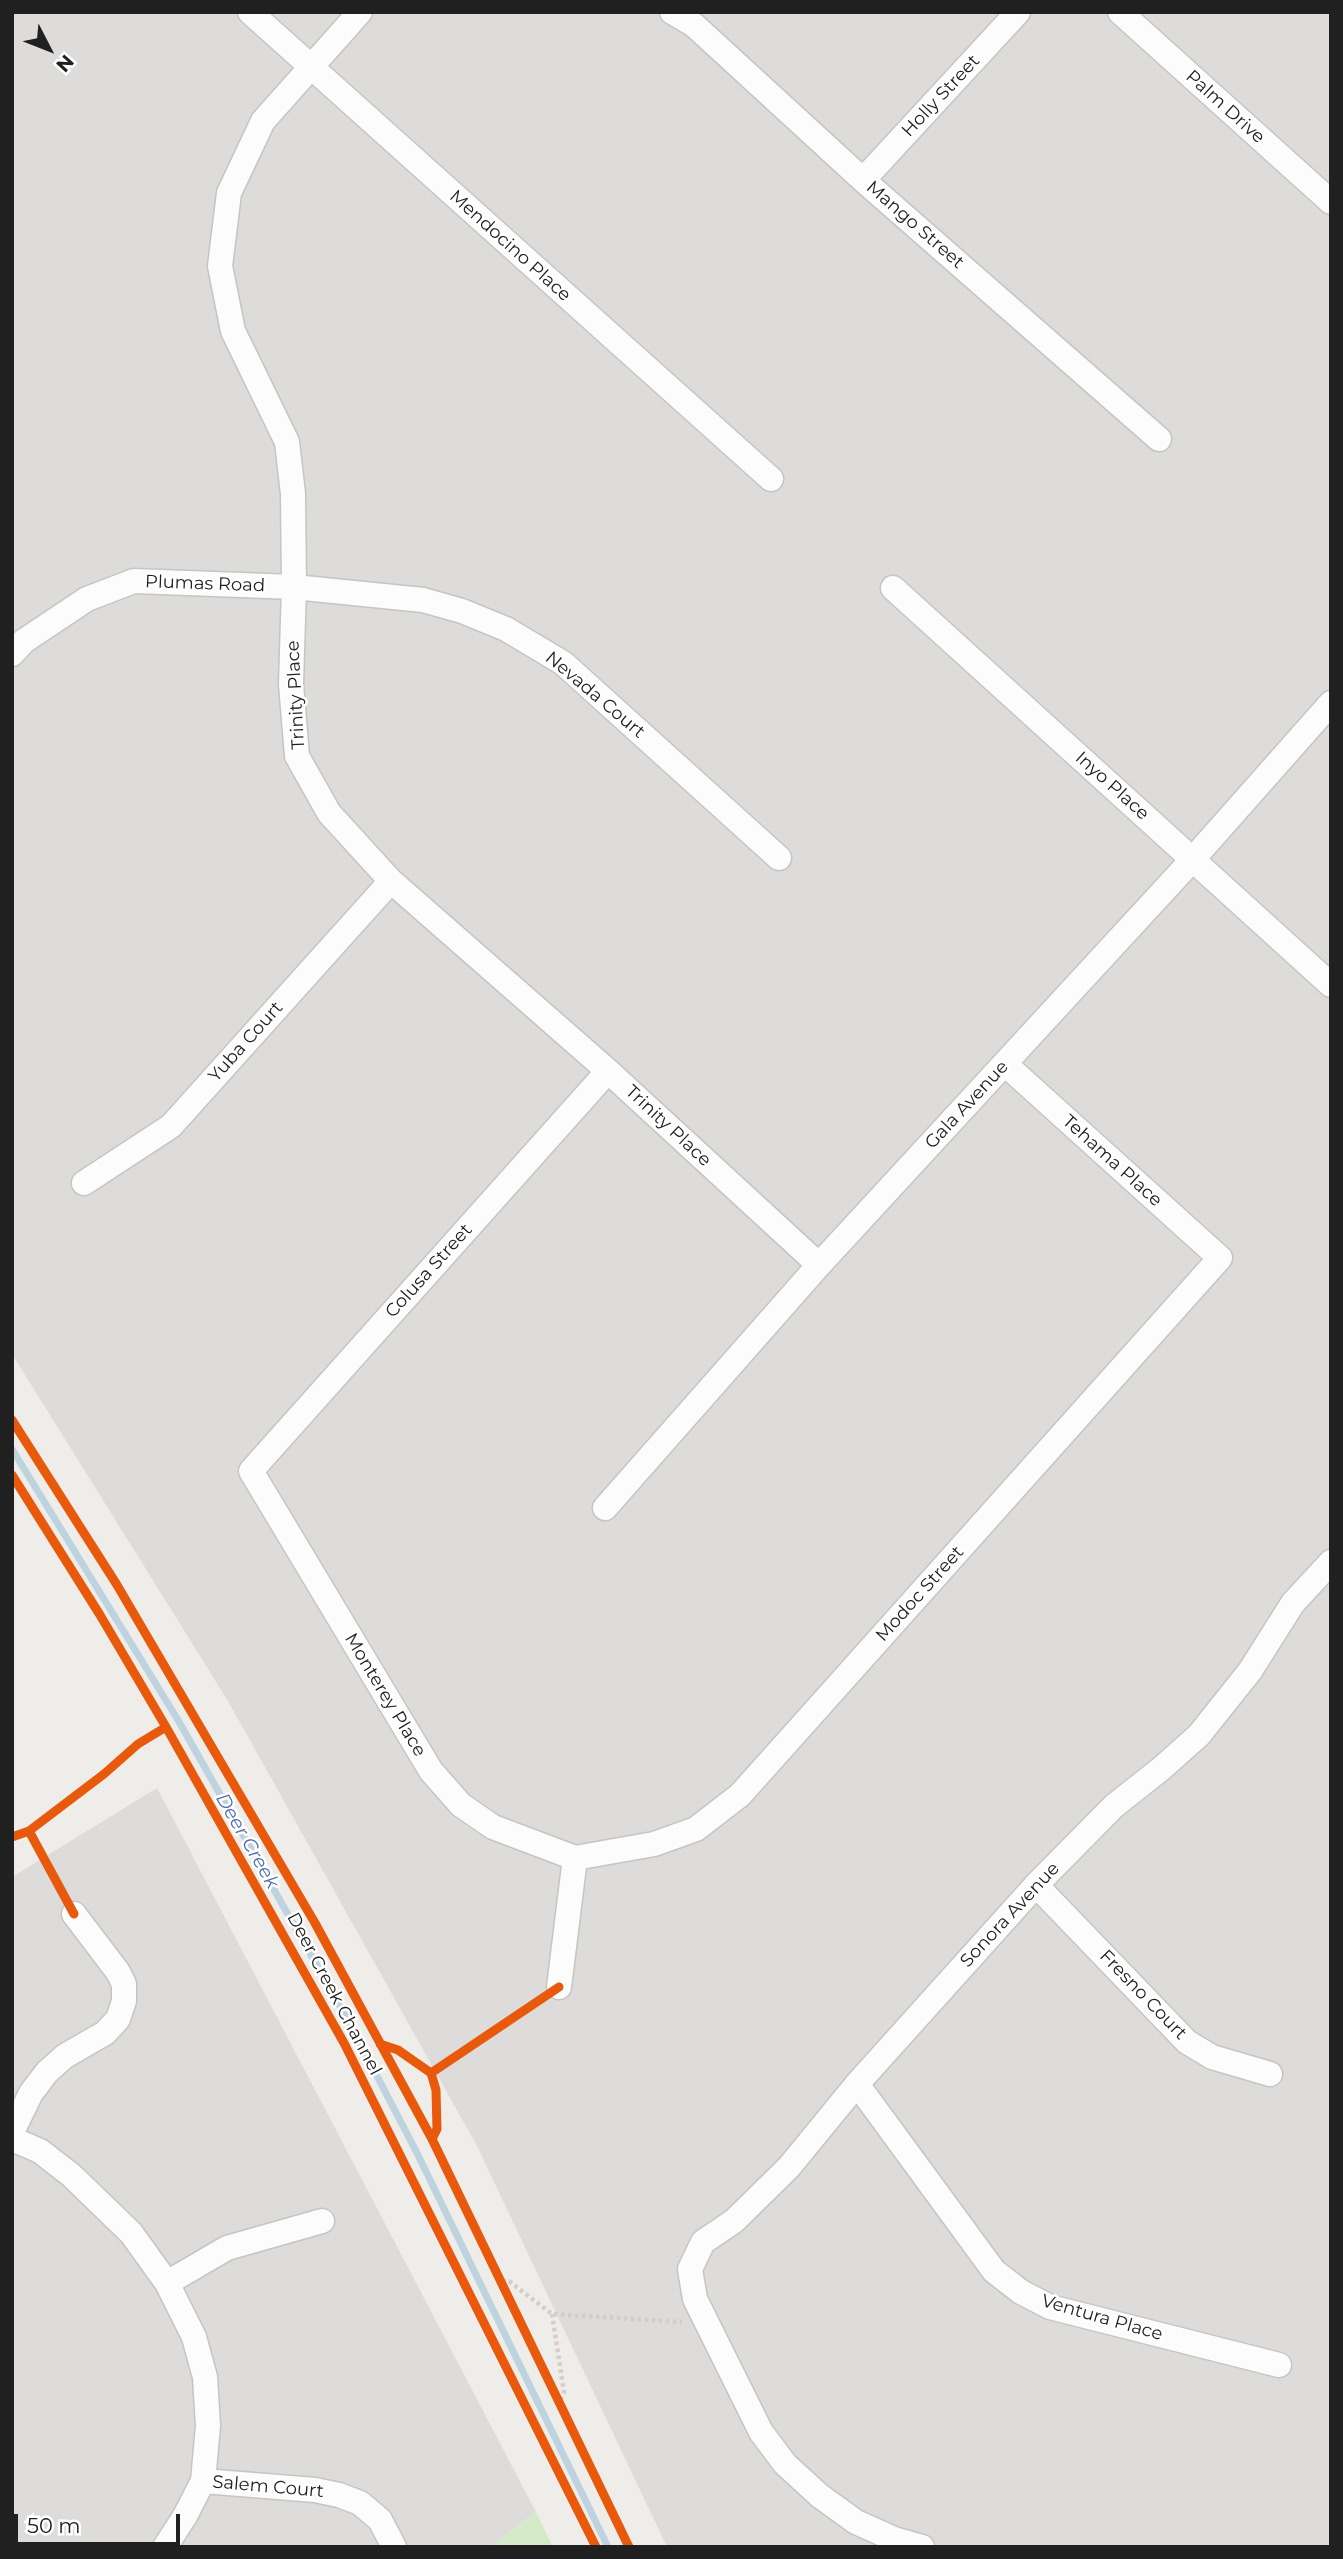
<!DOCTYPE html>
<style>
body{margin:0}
#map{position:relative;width:1343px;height:2559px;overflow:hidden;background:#eeede9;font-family:Montserrat,sans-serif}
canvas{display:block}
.frame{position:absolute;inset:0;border:14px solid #202020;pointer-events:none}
.north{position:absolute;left:14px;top:14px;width:70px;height:70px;-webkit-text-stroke:5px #fff;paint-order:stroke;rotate:132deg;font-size:19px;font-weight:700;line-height:28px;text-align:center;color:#202020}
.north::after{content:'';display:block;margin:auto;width:24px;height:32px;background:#202020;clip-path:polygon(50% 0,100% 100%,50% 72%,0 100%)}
.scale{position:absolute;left:14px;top:2514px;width:166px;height:32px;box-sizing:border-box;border:4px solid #202020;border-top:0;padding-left:9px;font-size:21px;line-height:24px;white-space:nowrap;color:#202020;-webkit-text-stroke:5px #fff;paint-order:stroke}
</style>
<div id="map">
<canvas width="1343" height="2559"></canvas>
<div class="frame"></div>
<div class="north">N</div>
<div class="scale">50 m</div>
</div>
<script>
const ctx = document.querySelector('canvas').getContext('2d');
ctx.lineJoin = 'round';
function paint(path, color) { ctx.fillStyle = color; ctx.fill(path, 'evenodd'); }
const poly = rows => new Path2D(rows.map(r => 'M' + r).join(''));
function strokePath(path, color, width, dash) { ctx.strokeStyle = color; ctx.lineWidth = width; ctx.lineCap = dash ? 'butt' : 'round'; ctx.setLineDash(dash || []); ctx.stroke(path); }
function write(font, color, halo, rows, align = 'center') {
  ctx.font = font + ' Montserrat,sans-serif'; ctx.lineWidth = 5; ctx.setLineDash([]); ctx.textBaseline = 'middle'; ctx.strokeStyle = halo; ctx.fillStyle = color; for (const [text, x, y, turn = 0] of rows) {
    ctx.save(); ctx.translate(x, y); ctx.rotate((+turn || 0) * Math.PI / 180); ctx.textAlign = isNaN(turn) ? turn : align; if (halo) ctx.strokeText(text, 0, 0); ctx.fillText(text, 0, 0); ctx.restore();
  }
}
paint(poly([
 [12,12,1331,12,1331,2547,667,2547,477,2146,228,1701,12,1354],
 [157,1788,536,2512,490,2547,12,2547,12,1877]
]), '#dddcda');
paint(poly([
 [536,2512,553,2547,490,2547]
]), '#d5eac9');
strokePath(poly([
 [12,1449,178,1720,350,2024,417,2153,608,2547]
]), '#bed3e0', 7);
const minor = poly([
 [250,12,771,479],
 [360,12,263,121,229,193,220,266,233,331,287,442,293,494,294,587,291,684,297,756,329,813,391,881,608,1071,819,1265],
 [672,12,694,25,863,180,1159,439],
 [1120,12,1331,202],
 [863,180,1018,12],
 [893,588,1331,985],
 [12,654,24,641,87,599,134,581,294,587,423,600,462,611,506,629,563,663,779,858],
 [84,1183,171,1126,391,881],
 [605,1508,819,1265,1193,859,1331,703],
 [575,1858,654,1844,696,1829,740,1795,1220,1258,1005,1064],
 [575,1858,493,1827,461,1805,431,1771,251,1471,608,1071],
 [1036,1885,1187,2042,1212,2057,1270,2074],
 [559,1987,575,1858],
 [857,2084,994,2271,1021,2292,1050,2307,1279,2365],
 [12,2132,31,2093,47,2072,65,2056,105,2033,118,2019,124,2001,124,1984,118,1972,74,1914],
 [12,2139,40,2151,71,2175,131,2233,167,2283,194,2337,205,2377,208,2426,203,2481,185,2516,165,2547],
 [167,2283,227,2248,322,2221],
 [203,2481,315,2490,339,2495,360,2503,380,2520,394,2547],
 [922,2547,894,2539,856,2522,820,2496,785,2464,761,2432,695,2299,690,2269,703,2242,734,2221,789,2167,857,2084,1036,1885,1114,1806,1162,1768,1199,1735,1250,1671,1293,1603,1331,1562]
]);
strokePath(minor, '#c5c5c3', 27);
strokePath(poly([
 [502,2280,510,2282,552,2314,682,2322],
 [552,2314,564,2392,560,2400]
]), '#d7ccc9', 4.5, [3.5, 3.5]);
strokePath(minor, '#fcfcfc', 24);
strokePath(poly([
 [12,1420,117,1585,315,1923,432,2139,629,2547],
 [12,1475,100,1615,166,1727,344,2043,596,2547],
 [29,1831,74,1914],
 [12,1837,29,1831,104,1774,138,1744,166,1727],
 [380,2044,398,2050,431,2073,436,2090,437,2129,432,2139],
 [431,2073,559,1987]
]), '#e8590c', 9);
write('18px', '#202020', '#fff', [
 ["Holly Street",941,96,-47],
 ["Palm Drive",1225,107,42],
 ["Mango Street",915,225,41],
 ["Mendocino Place",510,246,42],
 ["Plumas Road",205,584,2],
 ["Trinity Place",296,695,-93],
 ["Nevada Court",595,695,40],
 ["Inyo Place",1112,786,42],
 ["Yuba Court",246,1042,-48],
 ["Gala Avenue",967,1105,-47],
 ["Trinity Place",668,1126,43],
 ["Tehama Place",1112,1161,42],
 ["Colusa Street",429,1271,-48],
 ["Modoc Street",920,1594,-48],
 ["Monterey Place",385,1695,59],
 ["Sonora Avenue",1010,1915,-47],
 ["Deer Creek Channel",334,1994,62],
 ["Fresno Court",1143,1995,46],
 ["Ventura Place",1102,2318,16],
 ["Salem Court",268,2487,5]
]);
write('italic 19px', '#4f6ead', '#fff', [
 ["Deer Creek",247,1841,60]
]);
</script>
